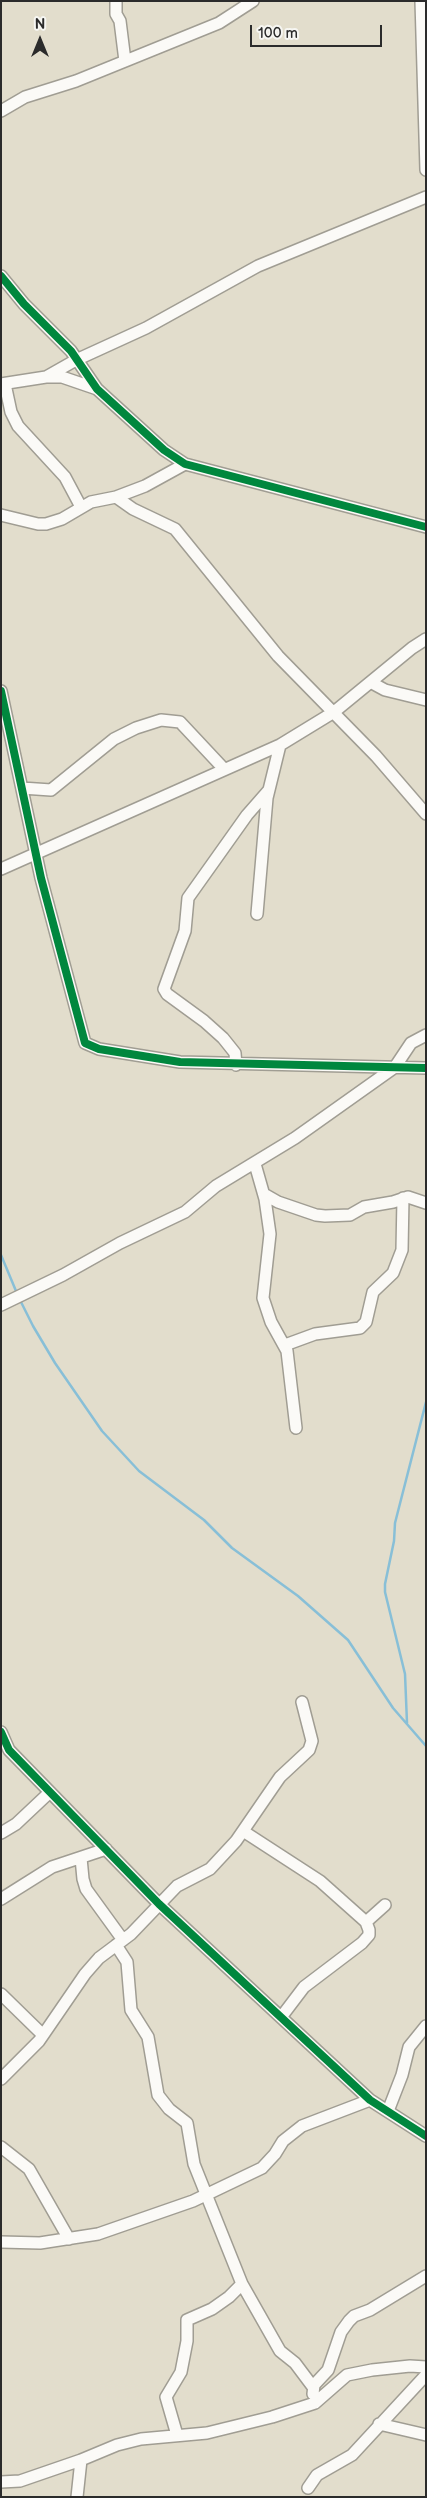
<!DOCTYPE html>
<style>
body{margin:0}
#map{position:relative;width:427px;height:2498px;overflow:hidden;background:#e2ddcc;font-family:"Balsamiq Sans",sans-serif}
canvas{display:block}
.frame{position:absolute;inset:0;border:2px solid #2b2b2b;pointer-events:none}
.north{position:absolute;left:15px;top:15px;width:50px;height:50px;-webkit-text-stroke:4px #f6f6f2;paint-order:stroke;rotate:0deg;font-size:14px;font-weight:700;line-height:20px;text-align:center;color:#2b2b2b}
.north::after{content:'';display:block;margin:auto;width:18px;height:22px;background:#2b2b2b;clip-path:polygon(50% 0,100% 100%,50% 72%,0 100%)}
.scale{position:absolute;left:250px;top:25px;width:132px;height:22px;box-sizing:border-box;border:2px solid #2b2b2b;border-top:0;padding-left:6px;font-size:15px;line-height:18px;white-space:nowrap;color:#2b2b2b;-webkit-text-stroke:4px #f6f6f2;paint-order:stroke}
</style>
<div id="map">
<canvas width="427" height="2498"></canvas>
<div class="frame"></div>
<div class="north">N</div>
<div class="scale">100 m</div>
</div>
<script>
const ctx = document.querySelector('canvas').getContext('2d');
ctx.lineJoin = 'round';
const poly = rows => new Path2D(rows.map(r => 'M' + r).join(''));
function strokePath(path, color, width, dash) { ctx.strokeStyle = color; ctx.lineWidth = width; ctx.lineCap = dash ? 'butt' : 'round'; ctx.setLineDash(dash || []); ctx.stroke(path); }
strokePath(poly([
 [1,1255,16,1291],
 [21,1302,33,1326,55,1363,102,1431,139,1471,204,1520,232,1548,298,1596,348,1640,393,1708,426,1746],
 [407,1723,405,1674,385,1592,385,1584,394,1541,395,1523,426,1402]
]), '#88bfd7', 2.5);
const minor = poly([
 [116,1,116,14,120,21,125,61],
 [421,1,426,170],
 [1,111,25,97,76,81,219,23,253,1],
 [1,276,24,304,71,351,97,389,164,450,185,464,426,527],
 [46,377,76,360,146,328,258,266,426,197],
 [1,384,46,377,62,377,97,389],
 [5,384,11,412,18,426,65,477,81,507],
 [116,497,133,509,175,529,278,656,376,756,426,814],
 [1,515,38,524,46,524,62,519,91,502,116,497,145,486,185,464],
 [372,683,385,690,426,700],
 [1,691,41,878,85,1043,99,1049,180,1062,426,1068],
 [22,788,51,790,114,739,136,728,161,720,180,722,224,769],
 [1,869,280,745,334,712,412,648,426,639],
 [257,914,267,798,280,745],
 [236,1065,235,1053,223,1038,204,1021,167,994,164,989,185,931,188,898,247,815,268,791],
 [255,1164,265,1199,270,1234,263,1298,271,1322,287,1351,296,1428],
 [264,1194,278,1202,316,1215,325,1216,350,1215,364,1207,393,1202,408,1197,426,1203],
 [1,1305,63,1275,120,1243,185,1212,216,1186,295,1138,395,1067,411,1043,426,1035],
 [285,1345,315,1334,360,1328,366,1322,373,1292,393,1273,402,1250,403,1198],
 [1,1732,9,1750,159,1904,370,2100,426,2136],
 [243,1831,320,1881,366,1922,369,1930,369,1935,362,1943,304,1987,282,2016],
 [1,1833,16,1824,50,1792],
 [81,1858,83,1879,86,1889,123,1940],
 [1,1899,52,1867,106,1849],
 [366,1922,385,1905],
 [116,1945,127,1962,131,2010,148,2037,158,2095,169,2109,187,2123,194,2164,242,2284,280,2351,295,2363,313,2387],
 [1,1994,43,2035],
 [1,2079,39,2041,85,1974,99,1958,131,1934,177,1886,210,1869,236,1841,280,1777,309,1750,312,1741,302,1702],
 [388,2111,402,2075,409,2047,426,2026],
 [1,2147,29,2169,69,2239],
 [1,2242,40,2243,98,2234,193,2201,262,2168,275,2154,283,2141,302,2126,370,2100],
 [313,2394,314,2385,328,2370,341,2332,349,2321,354,2316,370,2310,426,2276],
 [379,2424,426,2435],
 [177,2435,166,2397,181,2372,187,2341,187,2320,212,2309,229,2297,242,2284],
 [1,2482,20,2481,81,2460],
 [308,2488,317,2475,352,2455,426,2375],
 [77,2497,81,2460,117,2445,141,2439,207,2433,272,2417,315,2403,347,2375,372,2370,410,2366,426,2367]
]);
strokePath(minor, '#a09d93', 14);
strokePath(minor, '#fbfaf7', 11);
strokePath(poly([
 [1,276,24,304,71,351,97,389,164,450,185,464,426,527],
 [1,691,41,878,85,1043,99,1049,180,1062,426,1068],
 [1,1732,9,1750,159,1904,370,2100,426,2136]
]), '#00873e', 8);
</script>
